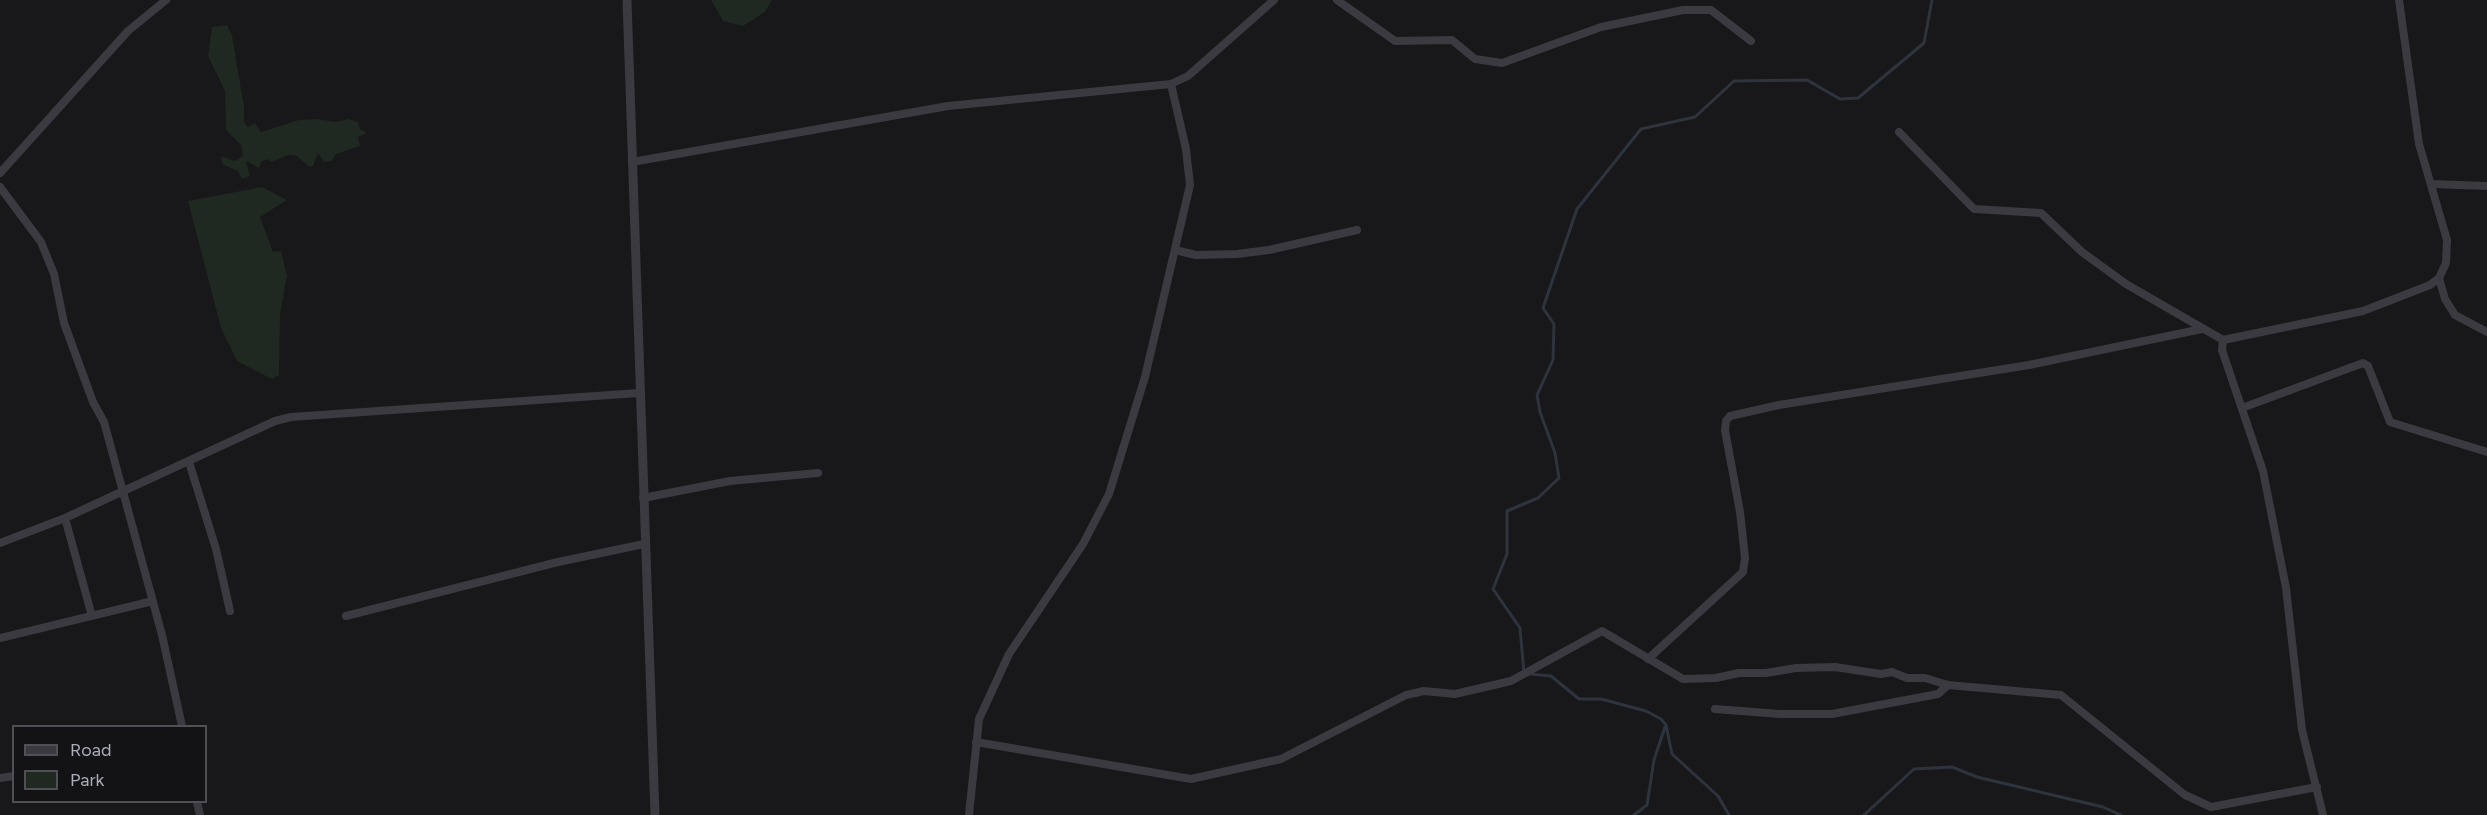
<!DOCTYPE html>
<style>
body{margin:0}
#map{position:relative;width:2487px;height:815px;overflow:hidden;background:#181719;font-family:Figtree,sans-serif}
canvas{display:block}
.legend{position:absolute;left:12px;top:725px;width:195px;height:78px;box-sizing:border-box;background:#131214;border:2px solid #4f5056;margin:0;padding:8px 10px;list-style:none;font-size:18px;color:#a9acb9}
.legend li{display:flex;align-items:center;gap:12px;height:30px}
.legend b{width:30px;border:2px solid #4f5056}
</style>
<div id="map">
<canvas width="2487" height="815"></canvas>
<ul class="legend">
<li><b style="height:8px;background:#3a3a40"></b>Road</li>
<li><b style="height:16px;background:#1f2821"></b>Park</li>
</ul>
</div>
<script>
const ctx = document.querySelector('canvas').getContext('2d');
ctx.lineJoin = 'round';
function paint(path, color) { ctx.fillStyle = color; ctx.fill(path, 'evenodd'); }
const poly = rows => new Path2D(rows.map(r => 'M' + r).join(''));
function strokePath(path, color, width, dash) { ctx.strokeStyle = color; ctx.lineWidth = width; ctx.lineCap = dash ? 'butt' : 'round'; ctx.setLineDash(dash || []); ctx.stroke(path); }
paint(poly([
 [711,0,772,0,765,12,743,26,723,21],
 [227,25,232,35,244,107,244,122,248,127,255,123,261,132,299,120,318,119,335,122,349,119,358,122,360,129,367,133,358,137,360,146,336,154,332,161,324,162,318,153,313,166,309,167,297,156,288,155,271,162,267,159,261,162,259,168,246,161,250,176,242,179,238,171,222,164,221,156,235,161,243,156,241,145,226,130,225,91,208,56,212,27],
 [262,187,287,200,260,217,273,252,281,251,287,276,280,314,279,375,272,379,237,361,221,328,188,201]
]), '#1f2821');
strokePath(poly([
 [1524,673,1520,628,1493,589,1507,554,1507,511,1538,498,1559,478,1555,453,1540,412,1537,395,1553,360,1554,324,1543,308,1577,209,1641,129,1695,117,1734,81,1807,80,1840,99,1858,98,1924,43,1932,0],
 [1530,674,1551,676,1579,699,1601,699,1646,711,1661,719,1666,725,1672,754,1718,796,1729,815],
 [1634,815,1647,805,1654,760,1665,727],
 [1864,815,1914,769,1952,767,1977,777,2103,807,2121,815]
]), '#2d343e', 3);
strokePath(poly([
 [1337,0,1395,41,1452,40,1475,59,1502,63,1601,27,1683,10,1711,10,1751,41],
 [1899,132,1974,209,2041,213,2082,252,2126,284,2223,340],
 [632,162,948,106,1171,84,1188,76,1274,0],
 [0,173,128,31,166,0],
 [2432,184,2487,186],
 [0,187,41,242,54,274,64,323,93,402,104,422,162,635,182,726],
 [1175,250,1196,255,1237,254,1269,250,1357,230],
 [2439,278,2445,299,2455,315,2487,332],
 [2242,408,2363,363,2368,366,2390,422,2487,452],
 [189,462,216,549,230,611],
 [643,498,730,481,818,473],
 [65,518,92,616],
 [0,543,65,518,275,421,291,417,639,393],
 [346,616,558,562,644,544],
 [0,638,153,601],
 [1648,659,1743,572,1745,558,1740,512,1725,430,1726,421,1730,416,1779,405,2029,365,2202,329],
 [1715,709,1780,714,1832,714,1938,694,1948,685],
 [976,742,1191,779,1281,759,1406,695,1424,691,1455,694,1511,681,1602,631,1683,679,1716,678,1739,673,1766,673,1796,668,1835,667,1881,674,1892,672,1907,678,1925,678,1948,685,2061,695,2185,795,2211,807,2317,787],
 [0,778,14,776],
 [197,802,200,815],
 [969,815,979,719,1009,654,1083,544,1109,494,1145,377,1190,185,1186,149,1171,84],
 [2323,815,2302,730,2286,588,2263,471,2222,350,2223,340,2363,311,2430,285,2439,278,2446,263,2447,240,2419,144,2399,0]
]), '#3a3a40', 8);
strokePath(poly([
 [627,0,655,815]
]), '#3a3a40', 9);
</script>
